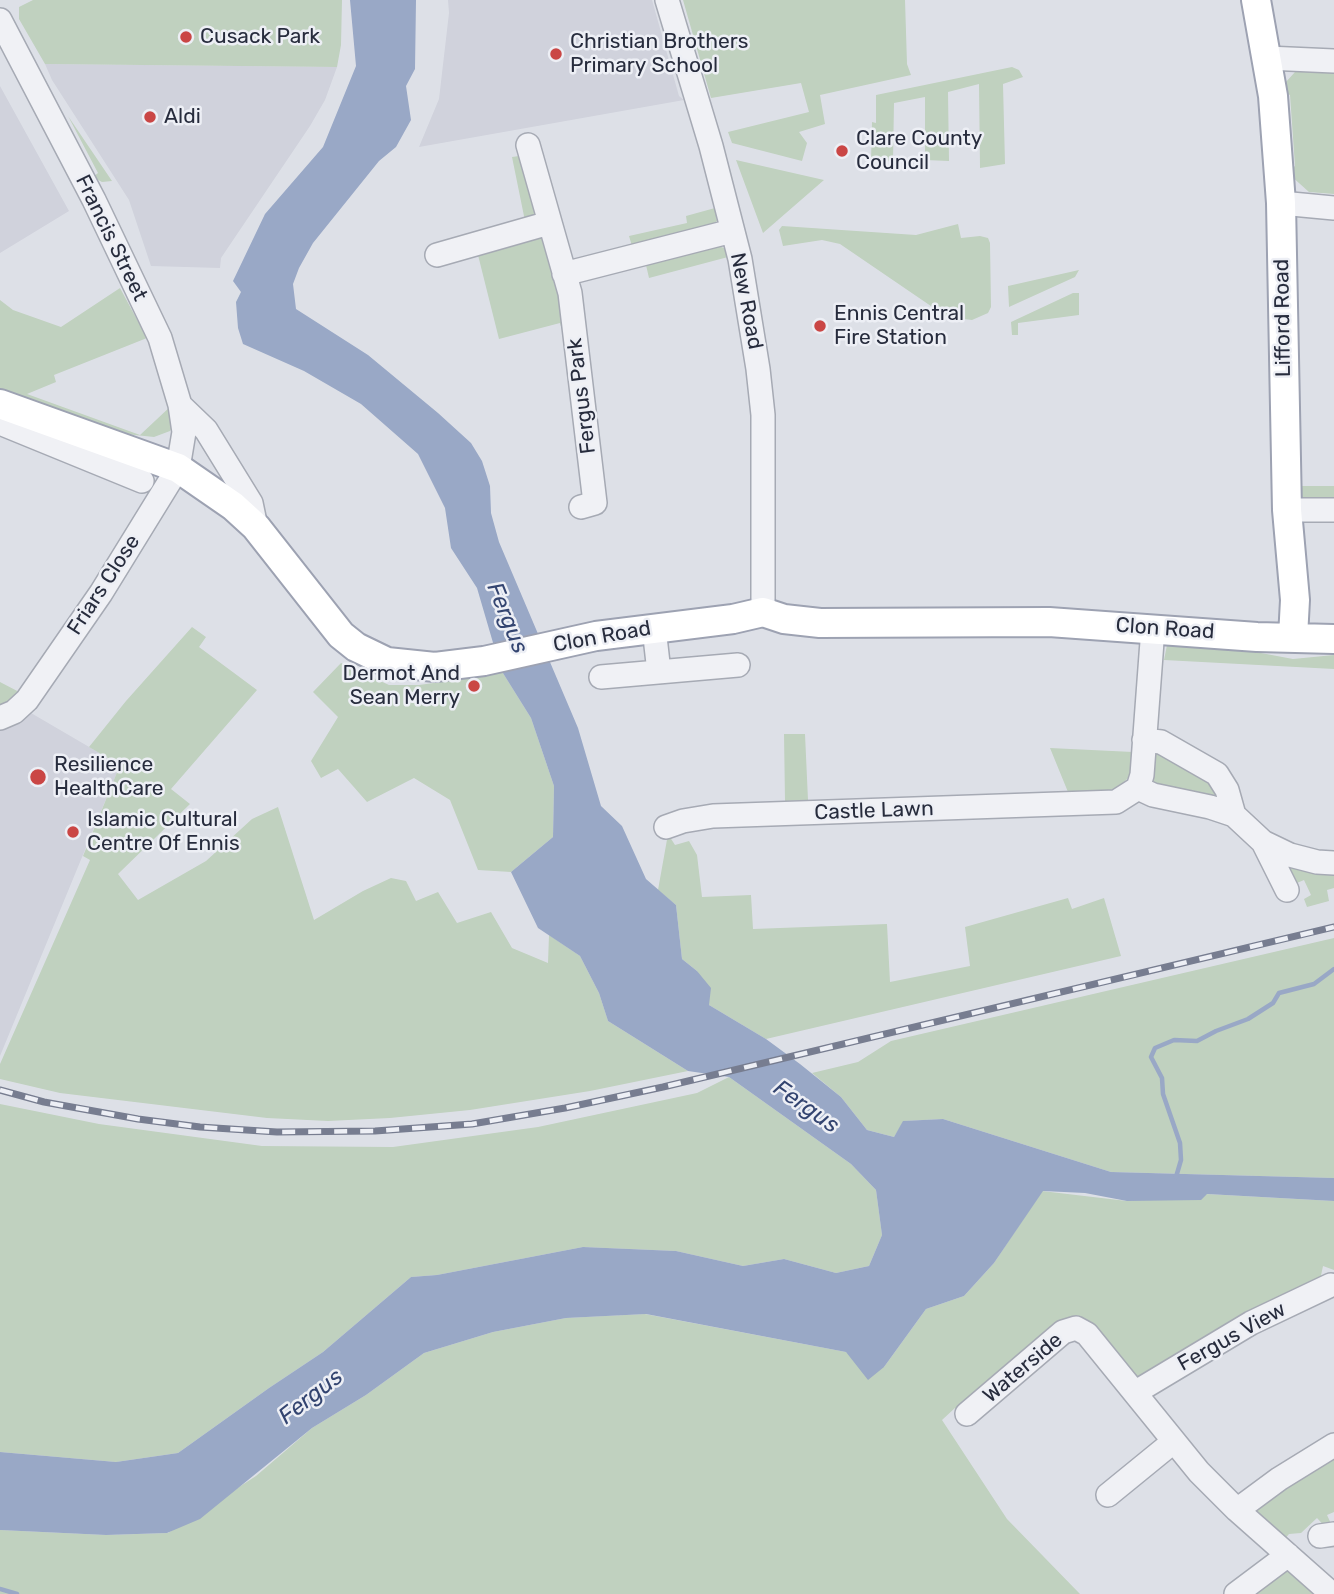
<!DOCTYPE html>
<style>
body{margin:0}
canvas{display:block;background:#dde0e7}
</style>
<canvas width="1334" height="1594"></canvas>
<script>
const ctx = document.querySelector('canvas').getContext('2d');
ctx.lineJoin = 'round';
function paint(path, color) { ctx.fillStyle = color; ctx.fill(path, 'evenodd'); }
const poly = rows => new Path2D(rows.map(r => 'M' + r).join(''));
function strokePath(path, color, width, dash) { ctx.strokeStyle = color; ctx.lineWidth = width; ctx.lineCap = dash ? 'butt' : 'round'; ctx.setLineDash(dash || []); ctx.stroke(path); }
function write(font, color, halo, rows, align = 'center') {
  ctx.font = font + ' Rubik,sans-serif'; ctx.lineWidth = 5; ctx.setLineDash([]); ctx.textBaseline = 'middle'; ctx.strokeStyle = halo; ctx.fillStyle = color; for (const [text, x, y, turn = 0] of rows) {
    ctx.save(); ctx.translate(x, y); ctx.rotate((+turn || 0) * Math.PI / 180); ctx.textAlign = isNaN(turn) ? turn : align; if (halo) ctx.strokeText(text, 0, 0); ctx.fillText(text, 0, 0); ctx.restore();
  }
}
paint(poly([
 [448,0,652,0,679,96,684,100,419,147,439,99,449,13],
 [45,64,337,67,325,100,310,126,221,258,220,268,151,266,129,200,52,80],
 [0,86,69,211,0,253],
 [31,713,120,765,0,1056,0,731]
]), '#d0d2dc');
paint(poly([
 [33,0,342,0,341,45,337,67,45,64,19,19,19,7],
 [683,0,905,0,907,64,911,75,820,95,825,124,799,132,807,143,802,161,732,143,728,132,809,112,801,83,711,98],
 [1012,67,1019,70,1023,77,1003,84,1005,164,980,168,979,84,948,92,949,161,925,160,925,97,894,103,893,161,871,162,872,122,876,123,876,95],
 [1302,70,1334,70,1334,194,1309,192,1290,175,1290,170,1295,166,1290,95,1284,92,1285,83,1295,72],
 [68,116,112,181,102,182,93,177,98,173],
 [519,156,523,158,539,213,525,221,512,157],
 [736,160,824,180,763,233],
 [715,208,717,221,712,225,632,246,629,236,687,223,686,216],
 [958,224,961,238,980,236,988,238,990,243,991,307,988,313,972,320,947,317,840,244,822,240,783,246,779,230,782,226,916,235],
 [544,235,568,329,562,330,560,323,499,339,478,255],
 [717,245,726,249,728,257,649,278,646,265],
 [1079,270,1075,277,1009,307,1008,286],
 [120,288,147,338,54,375,56,382,27,394,140,435,172,405,174,423,170,431,154,437,116,433,0,390,0,300,13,310,61,327],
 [1073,293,1079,293,1079,315,1018,323,1018,335,1012,335,1011,322],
 [1298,486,1334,486,1334,504,1301,502],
 [192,627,206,637,199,647,257,690,171,789,190,804,118,874,138,900,206,861,252,819,278,807,314,920,363,891,391,878,406,881,416,901,438,892,457,923,491,912,512,948,548,963,549,935,580,956,599,993,608,1021,688,1071,590,1091,470,1110,390,1118,328,1121,267,1118,60,1093,0,1079,0,1064,90,860,83,856,120,765,89,747,126,701],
 [1186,639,1293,659,1334,655,1334,669,1164,660,1167,645],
 [341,663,389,685,419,685,455,680,501,670,531,718,554,786,553,837,511,872,478,870,450,800,414,778,367,802,338,769,321,778,311,761,338,717,313,692],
 [0,682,23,694,0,708],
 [784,734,805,734,808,800,785,801],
 [1050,748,1133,752,1132,769,1130,776,1119,787,1107,791,1068,792],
 [1159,752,1210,775,1219,797,1213,800,1153,787,1151,779,1154,753],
 [668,834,675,845,689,841,697,855,702,897,751,895,753,929,887,924,890,982,970,966,965,927,1068,898,1072,909,1104,898,1121,956,766,1039,709,1005,697,971,682,959,676,905,658,890],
 [1278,856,1334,871,1334,888,1327,890,1329,901,1307,907,1304,899,1311,895,1304,880,1297,883,1289,881],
 [1334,938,1334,1178,1111,1172,943,1119,904,1121,894,1137,867,1130,841,1097,812,1073,858,1062,891,1041],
 [729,1077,851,1164,876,1190,882,1235,869,1266,836,1273,784,1259,743,1266,676,1251,583,1247,437,1275,411,1277,323,1352,269,1388,178,1453,116,1462,0,1452,0,1104,99,1124,262,1146,393,1147,538,1127,697,1093],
 [1042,1191,1127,1201,1206,1194,1334,1201,1334,1270,1323,1266,1319,1285,1142,1378,1134,1377,1091,1325,1083,1318,1071,1318,961,1409,955,1408,942,1420,1007,1519,1080,1594,0,1594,0,1530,106,1535,168,1533,256,1476,312,1428,366,1395,424,1353,493,1332,566,1318,645,1314,846,1352,884,1367,926,1309,964,1296,994,1263],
 [1334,1453,1334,1512,1327,1515,1333,1528,1329,1531,1317,1518,1301,1533,1289,1534,1283,1541,1252,1509],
 [1293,1569,1323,1594,1249,1594,1278,1572]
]), '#c0d1bf');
paint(poly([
 [350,0,416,0,415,69,406,86,411,120,396,147,379,161,313,243,299,268,293,284,296,309,368,355,438,413,471,443,482,461,490,486,491,513,499,542,578,728,601,806,622,826,646,879,676,905,682,959,697,971,711,988,709,1005,766,1039,800,1064,841,1097,867,1130,894,1137,903,1121,943,1119,1111,1172,1334,1178,1334,1201,1207,1194,1201,1200,1127,1201,1085,1193,1043,1191,994,1263,964,1296,926,1309,884,1367,868,1380,846,1352,646,1314,566,1318,493,1332,424,1353,366,1395,312,1428,200,1519,167,1533,106,1535,0,1530,0,1452,116,1462,178,1453,269,1388,323,1352,411,1277,437,1275,583,1247,676,1251,743,1266,784,1259,836,1273,869,1266,882,1235,876,1190,851,1164,729,1077,688,1071,608,1021,599,993,580,956,538,928,511,872,553,837,554,786,531,718,501,670,477,588,451,548,445,508,418,454,361,404,304,371,243,344,238,328,236,302,241,292,233,281,265,214,323,147,356,66]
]), '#99a8c6');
strokePath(poly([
 [1176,1177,1181,1160,1180,1143,1163,1094,1162,1078,1151,1057,1155,1048,1174,1040,1197,1041,1216,1031,1248,1019,1273,1003,1279,993,1314,984,1334,969],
 [0,1589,17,1594]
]), '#99a8c6', 4.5);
const minor = poly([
 [667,0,711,146,740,259,758,369,763,415,763,612],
 [0,20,94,200,160,338,180,405,184,432,178,468,101,593,27,700,14,712,0,718],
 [1267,58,1334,61],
 [528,145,570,293,595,503,581,507],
 [1281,203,1334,208],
 [437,255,549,223],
 [564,274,732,231],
 [180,405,206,430,251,503,256,527],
 [0,423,142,481],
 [1287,510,1334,510],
 [654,628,659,672],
 [1153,628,1142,775,1138,788,1153,795,1210,807,1234,815],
 [601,677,738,665],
 [1144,740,1161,742,1217,774,1227,790,1234,815,1263,842,1287,890],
 [666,827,683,821,713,816,1116,802,1138,788],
 [1263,842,1290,855,1317,862,1334,863],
 [1136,1392,1251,1323,1331,1285],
 [967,1414,1063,1332,1076,1328,1087,1334,1199,1472,1237,1510,1332,1594],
 [1108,1495,1173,1442],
 [1237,1510,1279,1479,1334,1445],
 [1320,1536,1334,1534],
 [1236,1594,1288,1555]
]);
const major = poly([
 [1256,0,1273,96,1281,203,1287,510,1295,600,1293,637],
 [0,404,178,468,233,506,256,527,341,635,356,647,387,662,435,667,484,661,596,636,733,619,763,612,784,619,820,623,1049,622,1257,637,1334,639]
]);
strokePath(minor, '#a6aab4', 26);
strokePath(major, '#9da2b2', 32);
strokePath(minor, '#f0f1f5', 23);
strokePath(major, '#fff', 28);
const rail = poly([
 [0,1090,44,1102,138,1119,200,1127,277,1132,375,1131,472,1124,565,1108,663,1087,1334,927]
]);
strokePath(rail, '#777d90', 7);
strokePath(rail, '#edeff5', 4.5, [13]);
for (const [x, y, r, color] of [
 [186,37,7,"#ca4645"],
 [556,54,7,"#ca4645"],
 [150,117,7,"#ca4645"],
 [842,151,7,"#ca4645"],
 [820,326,7,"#ca4645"],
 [474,686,7,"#ca4645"],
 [38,777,9,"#ca4645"],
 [73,832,7,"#ca4645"]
]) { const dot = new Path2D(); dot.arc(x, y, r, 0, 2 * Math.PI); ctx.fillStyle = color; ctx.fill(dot); strokePath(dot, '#edeff5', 2.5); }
write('21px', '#272c3d', '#edeff5', [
 ["Cusack Park",200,37],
 ["Christian Brothers",570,42],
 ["Primary School",570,66],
 ["Aldi",164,117],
 ["Clare County",856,139],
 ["Council",856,163],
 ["Ennis Central",834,314],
 ["Fire Station",834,338],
 ["Dermot And",460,674,"right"],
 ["Sean Merry",460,698,"right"],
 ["Resilience",54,765],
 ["HealthCare",54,789],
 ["Islamic Cultural",87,820],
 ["Centre Of Ennis",87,844]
], 'left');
write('21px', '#272c3d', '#edeff5', [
 ["Francis Street",111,238,64],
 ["New Road",746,301,79],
 ["Lifford Road",1283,318,-91],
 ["Fergus Park",582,396,-97],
 ["Friars Close",104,585,-57],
 ["Clon Road",1165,629,4],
 ["Clon Road",602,637,-10],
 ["Castle Lawn",874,811,-2],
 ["Fergus View",1232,1337,-29],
 ["Waterside",1023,1368,-40]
]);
write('italic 23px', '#334470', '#edeff5', [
 ["Fergus",507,618,68],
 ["Fergus",806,1107,35],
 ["Fergus",311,1397,-38]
]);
</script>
